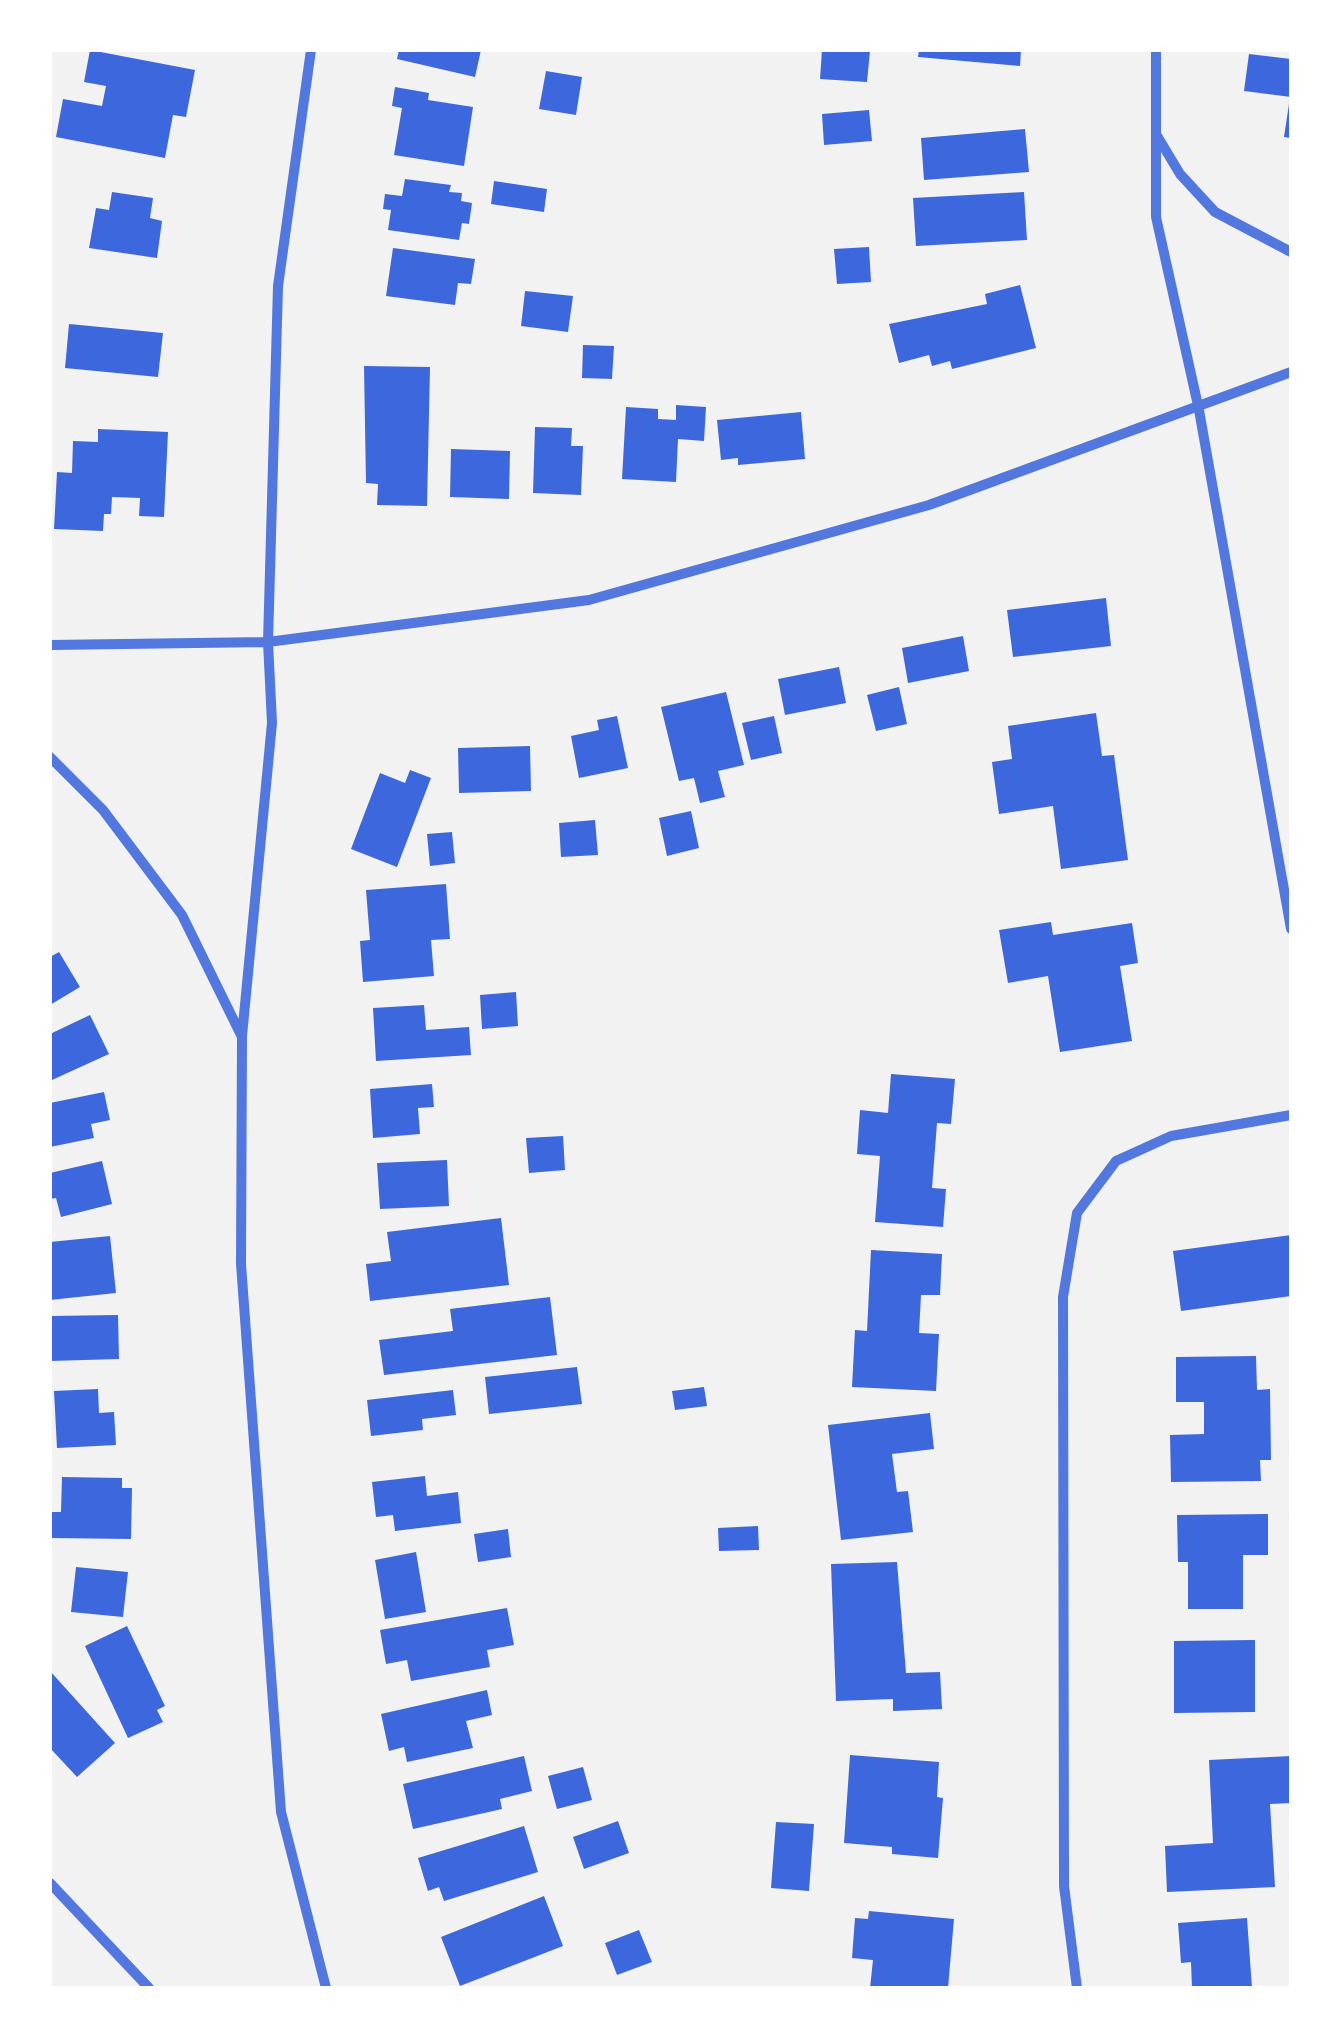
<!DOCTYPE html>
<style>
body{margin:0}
#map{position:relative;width:1341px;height:2038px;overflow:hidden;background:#f2f2f2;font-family:Helvetica,sans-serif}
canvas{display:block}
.frame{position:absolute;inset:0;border:52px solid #fff;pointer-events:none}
</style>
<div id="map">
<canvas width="1341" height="2038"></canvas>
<div class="frame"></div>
</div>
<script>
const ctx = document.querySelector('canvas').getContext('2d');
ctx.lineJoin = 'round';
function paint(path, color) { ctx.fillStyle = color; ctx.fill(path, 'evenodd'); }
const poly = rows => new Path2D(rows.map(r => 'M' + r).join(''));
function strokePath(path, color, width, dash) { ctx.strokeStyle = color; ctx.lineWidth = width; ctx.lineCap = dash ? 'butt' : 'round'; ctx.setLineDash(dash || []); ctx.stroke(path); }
paint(poly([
 [90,50,195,70,186,117,173,115,165,158,56,137,63,99,102,106,106,86,84,82],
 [399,50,481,50,475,77,397,59],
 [822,50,870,51,867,82,820,79],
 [919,50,1021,50,1020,66,918,57],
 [1249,54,1291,59,1291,97,1244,91],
 [546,71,582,77,576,115,539,109],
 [395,87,429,93,428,100,473,107,464,166,394,155,402,108,392,106],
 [1289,104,1291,104,1291,138,1284,137],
 [869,110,872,141,824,145,822,114],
 [1025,129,1029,172,924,180,921,138],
 [405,179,451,185,449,192,462,193,461,201,472,203,469,224,462,223,459,240,388,230,391,210,383,209,385,194,402,196],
 [494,181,547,189,544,212,491,204],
 [112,192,153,198,150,218,162,221,157,258,89,248,96,208,109,210],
 [1024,192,1027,240,916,246,913,198],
 [869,247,871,282,837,284,834,249],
 [393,248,475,259,471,284,458,283,455,305,386,296],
 [1020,285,1036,348,952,369,950,361,932,366,929,355,899,363,889,324,987,304,985,294],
 [525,291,573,296,568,332,521,326],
 [69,324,163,333,158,377,65,368],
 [583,345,614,346,612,379,582,378],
 [364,366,430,367,427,506,377,505,378,484,366,483],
 [676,405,706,407,704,441,678,439,676,482,622,479,626,407,658,409,658,419,676,420],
 [801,412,805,459,738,465,738,458,721,460,717,420],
 [535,427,572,428,571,446,583,446,581,495,533,493],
 [98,429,168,432,164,517,139,516,140,498,112,497,111,514,104,514,103,531,54,529,57,472,72,473,73,441,98,442],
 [451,449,510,451,509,499,450,497],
 [1106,598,1111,646,1013,657,1007,610],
 [963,636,969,671,908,683,902,648],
 [839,667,846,703,785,715,778,679],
 [899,687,907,724,876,731,867,695],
 [726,692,744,765,718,771,725,797,700,803,694,778,679,781,661,707],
 [1096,713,1102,756,1114,755,1128,860,1061,869,1053,806,999,814,992,762,1012,759,1008,726],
 [617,716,628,768,579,778,571,736,599,730,597,720],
 [774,716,782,753,751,760,742,723],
 [530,746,531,791,459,793,458,748],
 [410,770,431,778,397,867,351,849,380,773,405,783],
 [691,811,699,848,667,856,659,818],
 [595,820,598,855,561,857,559,823],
 [452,832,455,863,430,866,427,834],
 [446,884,450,939,431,940,434,976,363,982,360,941,370,940,366,890],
 [1051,922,1053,935,1132,923,1138,963,1120,966,1132,1041,1060,1052,1048,976,1008,983,999,930],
 [59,952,80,987,50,1005,50,957],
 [516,992,518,1026,482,1029,480,995],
 [424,1005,426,1030,469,1027,471,1055,376,1061,373,1008],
 [90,1015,109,1054,52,1080,50,1034],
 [891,1074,955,1079,951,1124,937,1123,932,1188,946,1189,943,1227,875,1222,880,1156,857,1154,860,1110,888,1113],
 [432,1084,434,1107,418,1108,420,1134,373,1138,370,1089],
 [104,1092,110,1120,91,1124,94,1138,50,1147,50,1103],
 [563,1136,565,1170,529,1173,526,1138],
 [447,1160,449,1206,380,1209,377,1163],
 [102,1161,112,1204,61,1217,56,1198,50,1199,50,1173],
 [501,1218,509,1285,370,1301,366,1264,391,1261,387,1232],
 [1291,1235,1291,1296,1181,1311,1173,1251],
 [110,1236,116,1293,50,1300,50,1242],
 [871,1250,942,1254,940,1295,921,1295,919,1333,939,1334,936,1391,852,1387,855,1330,867,1331],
 [550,1297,557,1355,384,1375,379,1340,453,1331,450,1309],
 [118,1315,119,1359,50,1361,50,1316],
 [1256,1356,1257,1390,1270,1389,1271,1460,1260,1460,1261,1481,1171,1482,1170,1435,1204,1434,1204,1402,1176,1402,1176,1357],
 [577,1367,582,1404,489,1414,485,1377],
 [704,1387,707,1406,675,1410,672,1391],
 [98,1389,99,1413,114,1412,116,1445,57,1448,54,1391],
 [453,1390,456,1415,422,1419,423,1430,371,1436,367,1400],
 [930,1413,934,1449,892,1454,897,1492,908,1491,913,1532,841,1540,828,1425],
 [425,1476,427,1496,458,1492,461,1523,395,1531,393,1515,376,1517,372,1482],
 [62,1477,122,1478,122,1488,132,1488,131,1539,50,1538,50,1512,61,1512],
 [1268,1514,1268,1555,1243,1555,1243,1609,1188,1609,1188,1562,1178,1562,1177,1515],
 [758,1526,759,1550,719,1551,718,1528],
 [508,1529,511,1557,478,1562,474,1534],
 [416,1552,426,1612,385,1619,375,1560],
 [897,1562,906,1673,940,1672,942,1709,893,1711,893,1699,836,1701,831,1564],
 [76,1567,128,1572,123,1617,71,1612],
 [507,1608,514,1645,487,1650,490,1667,411,1681,407,1660,386,1664,380,1630],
 [127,1626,165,1706,157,1710,163,1722,128,1738,85,1646],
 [1255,1640,1255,1712,1174,1713,1174,1641],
 [50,1671,115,1743,77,1777,50,1748],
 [487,1690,492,1715,466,1721,473,1748,407,1762,404,1747,389,1751,381,1714],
 [850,1755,939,1762,937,1797,943,1798,938,1858,892,1854,892,1847,844,1843],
 [524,1756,532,1791,500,1799,502,1809,413,1829,403,1784],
 [1291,1756,1291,1803,1270,1804,1275,1887,1167,1892,1165,1846,1213,1843,1209,1760],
 [583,1767,592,1800,557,1809,548,1776],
 [618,1821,629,1853,584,1869,573,1837],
 [776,1822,814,1824,809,1891,771,1888],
 [524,1826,538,1872,444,1901,439,1887,428,1891,418,1858],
 [544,1896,563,1946,460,1986,441,1937],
 [869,1911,954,1919,948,1988,870,1988,873,1960,852,1958,855,1918,868,1919],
 [1247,1918,1252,1988,1192,1988,1191,1962,1181,1963,1178,1923],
 [639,1930,652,1962,617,1975,605,1943]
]), '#3d67dc');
strokePath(poly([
 [1156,50,1156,217,1199,410,1291,929],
 [1156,134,1180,174,1215,212,1291,252],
 [50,645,268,642,589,600,929,505,1291,372],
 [50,757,103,810,182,915,242,1037,241,1264,281,1812,326,1988],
 [242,1036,272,723,268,642,278,286,311,50],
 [50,1883,149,1988],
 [1077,1988,1064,1886,1063,1297,1077,1213,1116,1161,1171,1136,1291,1115]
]), '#5277de', 10);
</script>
